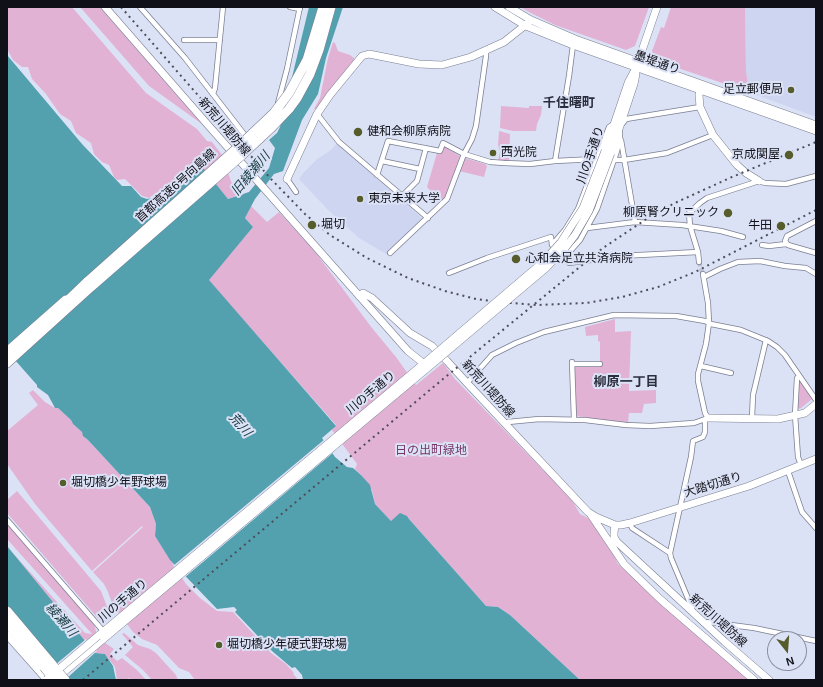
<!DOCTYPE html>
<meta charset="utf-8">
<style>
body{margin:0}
#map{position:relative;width:823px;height:687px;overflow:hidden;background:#dce2f6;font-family:Arial,sans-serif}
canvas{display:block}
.frame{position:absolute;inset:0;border:8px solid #101118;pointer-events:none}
.north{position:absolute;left:767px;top:631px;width:40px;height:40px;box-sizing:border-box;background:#dce2f6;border:1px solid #8a8e9d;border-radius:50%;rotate:163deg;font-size:11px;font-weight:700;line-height:16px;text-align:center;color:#101118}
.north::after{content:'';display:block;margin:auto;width:14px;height:18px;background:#565c2a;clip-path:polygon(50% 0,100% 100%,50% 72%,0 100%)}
</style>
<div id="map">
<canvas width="823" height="687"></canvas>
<div class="frame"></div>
<div class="north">N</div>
</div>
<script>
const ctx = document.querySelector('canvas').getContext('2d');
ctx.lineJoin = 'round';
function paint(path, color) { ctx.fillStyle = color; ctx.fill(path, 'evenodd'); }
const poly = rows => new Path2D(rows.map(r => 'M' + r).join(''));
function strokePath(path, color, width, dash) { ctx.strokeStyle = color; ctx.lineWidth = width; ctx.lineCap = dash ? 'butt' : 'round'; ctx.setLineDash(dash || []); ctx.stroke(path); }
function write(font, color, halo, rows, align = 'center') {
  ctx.font = font + ' Arial,"Noto Sans JP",sans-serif'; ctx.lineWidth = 4; ctx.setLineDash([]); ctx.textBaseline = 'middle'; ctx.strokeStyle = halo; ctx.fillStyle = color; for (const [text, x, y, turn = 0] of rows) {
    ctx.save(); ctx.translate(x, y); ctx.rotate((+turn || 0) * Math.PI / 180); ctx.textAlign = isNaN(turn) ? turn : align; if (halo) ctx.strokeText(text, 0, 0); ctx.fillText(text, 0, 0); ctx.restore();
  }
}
paint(poly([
 [745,7,816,7,816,117,746,91,748,86,746,71],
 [337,143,422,218,420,222,386,254,359,238,328,210,299,179,304,172,317,159,331,150]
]), '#ced5f1');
paint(poly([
 [7,7,72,7,146,93,197,129,207,141,212,142,222,155,232,184,241,194,228,199,198,163,149,198,142,196,125,179,117,180,114,177,109,165,102,162,94,154,91,143,76,133,71,121,60,114,46,94,32,79,28,67,22,67,13,60,7,49],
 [80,7,100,7,202,124,149,86],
 [520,7,649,7,635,46,626,50,555,25,531,13],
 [671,7,745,7,746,71,748,86,746,91,657,61,652,51,661,27,664,28],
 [333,42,335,43,338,51,350,55,354,58,354,61,345,72,333,86,316,109,314,109,320,98,328,58],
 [501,106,529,108,529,106,542,106,541,115,537,124,536,131,513,131,500,128],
 [499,131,510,134,509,162,498,161,500,151,498,145],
 [445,147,460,156,444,201,441,202,427,187,437,153,440,154,442,148],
 [465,158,485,164,487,166,484,177,459,171,463,159],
 [251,206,267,222,279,212,313,249,372,328,396,357,416,385,443,363,455,379,572,500,580,514,590,519,613,553,618,564,749,680,580,680,510,615,498,607,486,606,409,519,407,516,391,521,375,504,372,490,361,475,355,469,357,464,332,430,336,425,208,280,253,227,245,218],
 [615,319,615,332,631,331,629,391,656,390,656,403,644,404,642,413,629,413,628,423,575,416,574,366,600,365,600,342,598,341,598,335,586,336,585,327],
 [800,381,812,399,801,408,798,409,798,382],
 [33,390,45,402,55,408,58,408,71,420,73,424,82,432,85,438,88,440,150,507,156,524,155,536,186,584,200,598,217,611,233,612,271,653,286,664,294,673,293,674,297,678,295,680,195,680,189,672,179,668,157,645,142,639,133,632,113,606,108,592,104,584,93,572,143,527,142,526,92,571,35,504,7,464,7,431,38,405,29,393],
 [17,491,101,591,111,617,104,623,101,622,7,513,7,500],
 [7,522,94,622,94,624,98,638,114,649,110,654,117,661,122,658,137,670,146,680,131,680,129,678,126,680,117,680,115,667,105,654,95,653,11,551,85,633,92,634,7,539],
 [124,633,138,645,150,649,156,653,176,675,178,680,152,680,143,670,125,655,133,647,122,634]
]), '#e2b2d5');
paint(poly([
 [309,7,343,7,326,58,318,94,302,120,283,171,274,174,255,199,245,218,253,227,209,280,336,426,322,438,335,457,347,467,353,468,361,475,370,485,375,504,391,521,400,513,407,516,409,519,486,606,498,607,510,615,580,680,303,680,302,675,295,667,292,668,272,651,235,612,237,610,234,607,217,609,170,560,155,536,156,524,150,507,88,440,83,436,82,432,73,424,71,420,58,408,55,408,48,395,37,387,37,385,7,351,7,55,82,144,122,186,131,186,141,197,147,199,152,198,199,163,228,199,249,192,269,168,275,148,269,140,277,133,280,127],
 [7,546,95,653,105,654,113,666,116,680,70,680,7,607]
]), '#53a0ae');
paint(poly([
 [325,439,334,452,184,578,173,566],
 [86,639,97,651,66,679,55,665]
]), '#dce2f6');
strokePath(poly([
 [699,262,703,274]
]), '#bdc3d5', 4.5, [4.5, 2]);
const street = poly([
 [140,7,185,58,247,138],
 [290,7,300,9],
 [184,40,220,40],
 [213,94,215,88,223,7],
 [278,103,287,69,300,7],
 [317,114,339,142,428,218],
 [623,123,626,119,700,107],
 [621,140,635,222,682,225,721,231,743,237],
 [614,160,624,160,667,153,713,135],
 [382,161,420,169],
 [555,161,569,76,573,45],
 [377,175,388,141,440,151,443,143,464,154,490,162,504,163,530,164,555,161,596,159],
 [287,179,296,192],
 [402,196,417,181,426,148],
 [816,221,787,236,785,241,788,245,816,253],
 [587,228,635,222],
 [552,245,565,230,578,209,609,127,614,124],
 [762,245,769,246,786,244],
 [390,253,447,199,464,154,472,139,476,126,486,56,486,51],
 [564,258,580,240,597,209,617,151,620,139,620,131],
 [699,262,698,252,690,226,689,213,700,203,707,198,759,181,765,183,786,184,816,176],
 [449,273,487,258,551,237,552,245,569,263,620,256,698,252],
 [704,277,720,269,738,262,760,261,785,266,806,268,816,274],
 [572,362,574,419],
 [572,364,600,364],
 [701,366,731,373],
 [799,376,797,378,795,415,798,457,801,465],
 [467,383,492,355,516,343,544,332,614,315,676,316,705,321,711,324,741,330,768,341,777,347,785,355,816,400],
 [752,418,753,395,766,340],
 [505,424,508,422,539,419,585,420,626,425,650,426,694,423,708,418,705,413,698,381,698,374,706,344,709,323,708,303,703,274],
 [788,471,802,512,816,528],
 [7,520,104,632],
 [630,523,632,528,635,530,670,553],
 [691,611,692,608,671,558,670,553,691,457,693,441,703,437,705,432,705,420],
 [706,624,708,622,754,628,816,641]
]);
const secondary = poly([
 [105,7,208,125,408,351,428,367],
 [495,7,526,26,573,45,816,131],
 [509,7,531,20,575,39,816,125],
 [701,86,699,95,700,107,713,135,737,165,746,173,759,181],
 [287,179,317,114,330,95,362,56,369,54,419,64,442,65,471,57,504,42,528,23],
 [359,296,363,293,372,298,410,333,432,346,447,361,467,383,588,512,596,517,615,525,621,525,630,523,749,486,816,459],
 [708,418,778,419,805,413,816,404],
 [591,515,624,564,660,599,754,680],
 [615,525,614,533,614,537,617,542,725,642,769,680],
 [7,635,47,680]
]);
const primary = poly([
 [605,151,628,83,636,68,657,7],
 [611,153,634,84,636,74],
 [98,636,434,355],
 [58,677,437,360]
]);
const highway = poly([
 [62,306,88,281],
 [7,352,66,300],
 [7,363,92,286],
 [7,611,50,662],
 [7,623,44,667]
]);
strokePath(street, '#7a7f91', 6);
strokePath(secondary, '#7a7f91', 8);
strokePath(primary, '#7a7f91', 8);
strokePath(highway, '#7a7f91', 10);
strokePath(street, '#fff', 4.5);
strokePath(secondary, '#fff', 7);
strokePath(primary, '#fff', 7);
strokePath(highway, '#fff', 9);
strokePath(poly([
 [121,7,271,179,305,214,330,235,367,258,408,278,445,291,476,299,498,302,537,305,586,303,622,297,658,287,695,272,816,210],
 [83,680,443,379,603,248,651,216,677,202,732,177,816,142]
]), '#4c4e59', 2, [2, 4]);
const primaryBridge = poly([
 [434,355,523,279,542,263,561,242,583,208,605,151],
 [437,360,546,268,565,248,575,235,589,211,611,153],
 [46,680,98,636]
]);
const highwayBridge = poly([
 [88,281,236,149,274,113,289,93,307,60,323,7],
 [92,286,242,155,272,127,289,109,297,98,310,74,319,50,331,7],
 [50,662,65,680],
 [44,667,55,680]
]);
strokePath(primaryBridge, '#7a7f91', 8, []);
strokePath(highwayBridge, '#7a7f91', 10, []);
strokePath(primaryBridge, '#fff', 7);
strokePath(highwayBridge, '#fff', 9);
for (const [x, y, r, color] of [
 [791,90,4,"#565c2a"],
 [358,132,5,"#565c2a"],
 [493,153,4,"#565c2a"],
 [789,155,5,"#565c2a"],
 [360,199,4,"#565c2a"],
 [728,213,5,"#565c2a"],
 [312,225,5,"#565c2a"],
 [781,226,5,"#565c2a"],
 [516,259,5,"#565c2a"],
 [63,483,4,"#565c2a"],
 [219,645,4,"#565c2a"]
]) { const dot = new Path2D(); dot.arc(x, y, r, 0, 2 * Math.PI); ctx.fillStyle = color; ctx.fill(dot); strokePath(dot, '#dce2f6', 1.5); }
write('12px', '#101118', '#dce2f6', [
 ["墨堤通り",657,63,19],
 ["新荒川堤防線",224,127,49],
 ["川の手通り",591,155,-71],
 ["首都高速6号向島線",176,186,-42],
 ["新荒川堤防線",488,389,48],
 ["川の手通り",371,393,-40],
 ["大踏切通り",713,485,-17],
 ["川の手通り",123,601,-40],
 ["新荒川堤防線",718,621,42]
]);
write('12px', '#101118', '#dce2f6', [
 ["足立郵便局",783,90,"right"],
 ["健和会柳原病院",367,132],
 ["西光院",501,153],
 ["京成関屋",780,155,"right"],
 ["東京未来大学",368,199],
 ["柳原腎クリニック",719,213,"right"],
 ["堀切",321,225],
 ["牛田",772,226,"right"],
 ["心和会足立共済病院",525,259],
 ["堀切橋少年野球場",71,483],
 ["堀切橋少年硬式野球場",227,645]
], 'left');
write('12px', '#743666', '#dce2f6', [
 ["日の出町緑地",431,451]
]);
write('bold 13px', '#2a2e3d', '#dce2f6', [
 ["千住曙町",569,103],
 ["柳原一丁目",626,382]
]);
write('italic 13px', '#153b41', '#dce2f6', [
 ["旧綾瀬川",251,174,-50],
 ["荒川",240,425,48],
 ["綾瀬川",61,620,49]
]);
</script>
